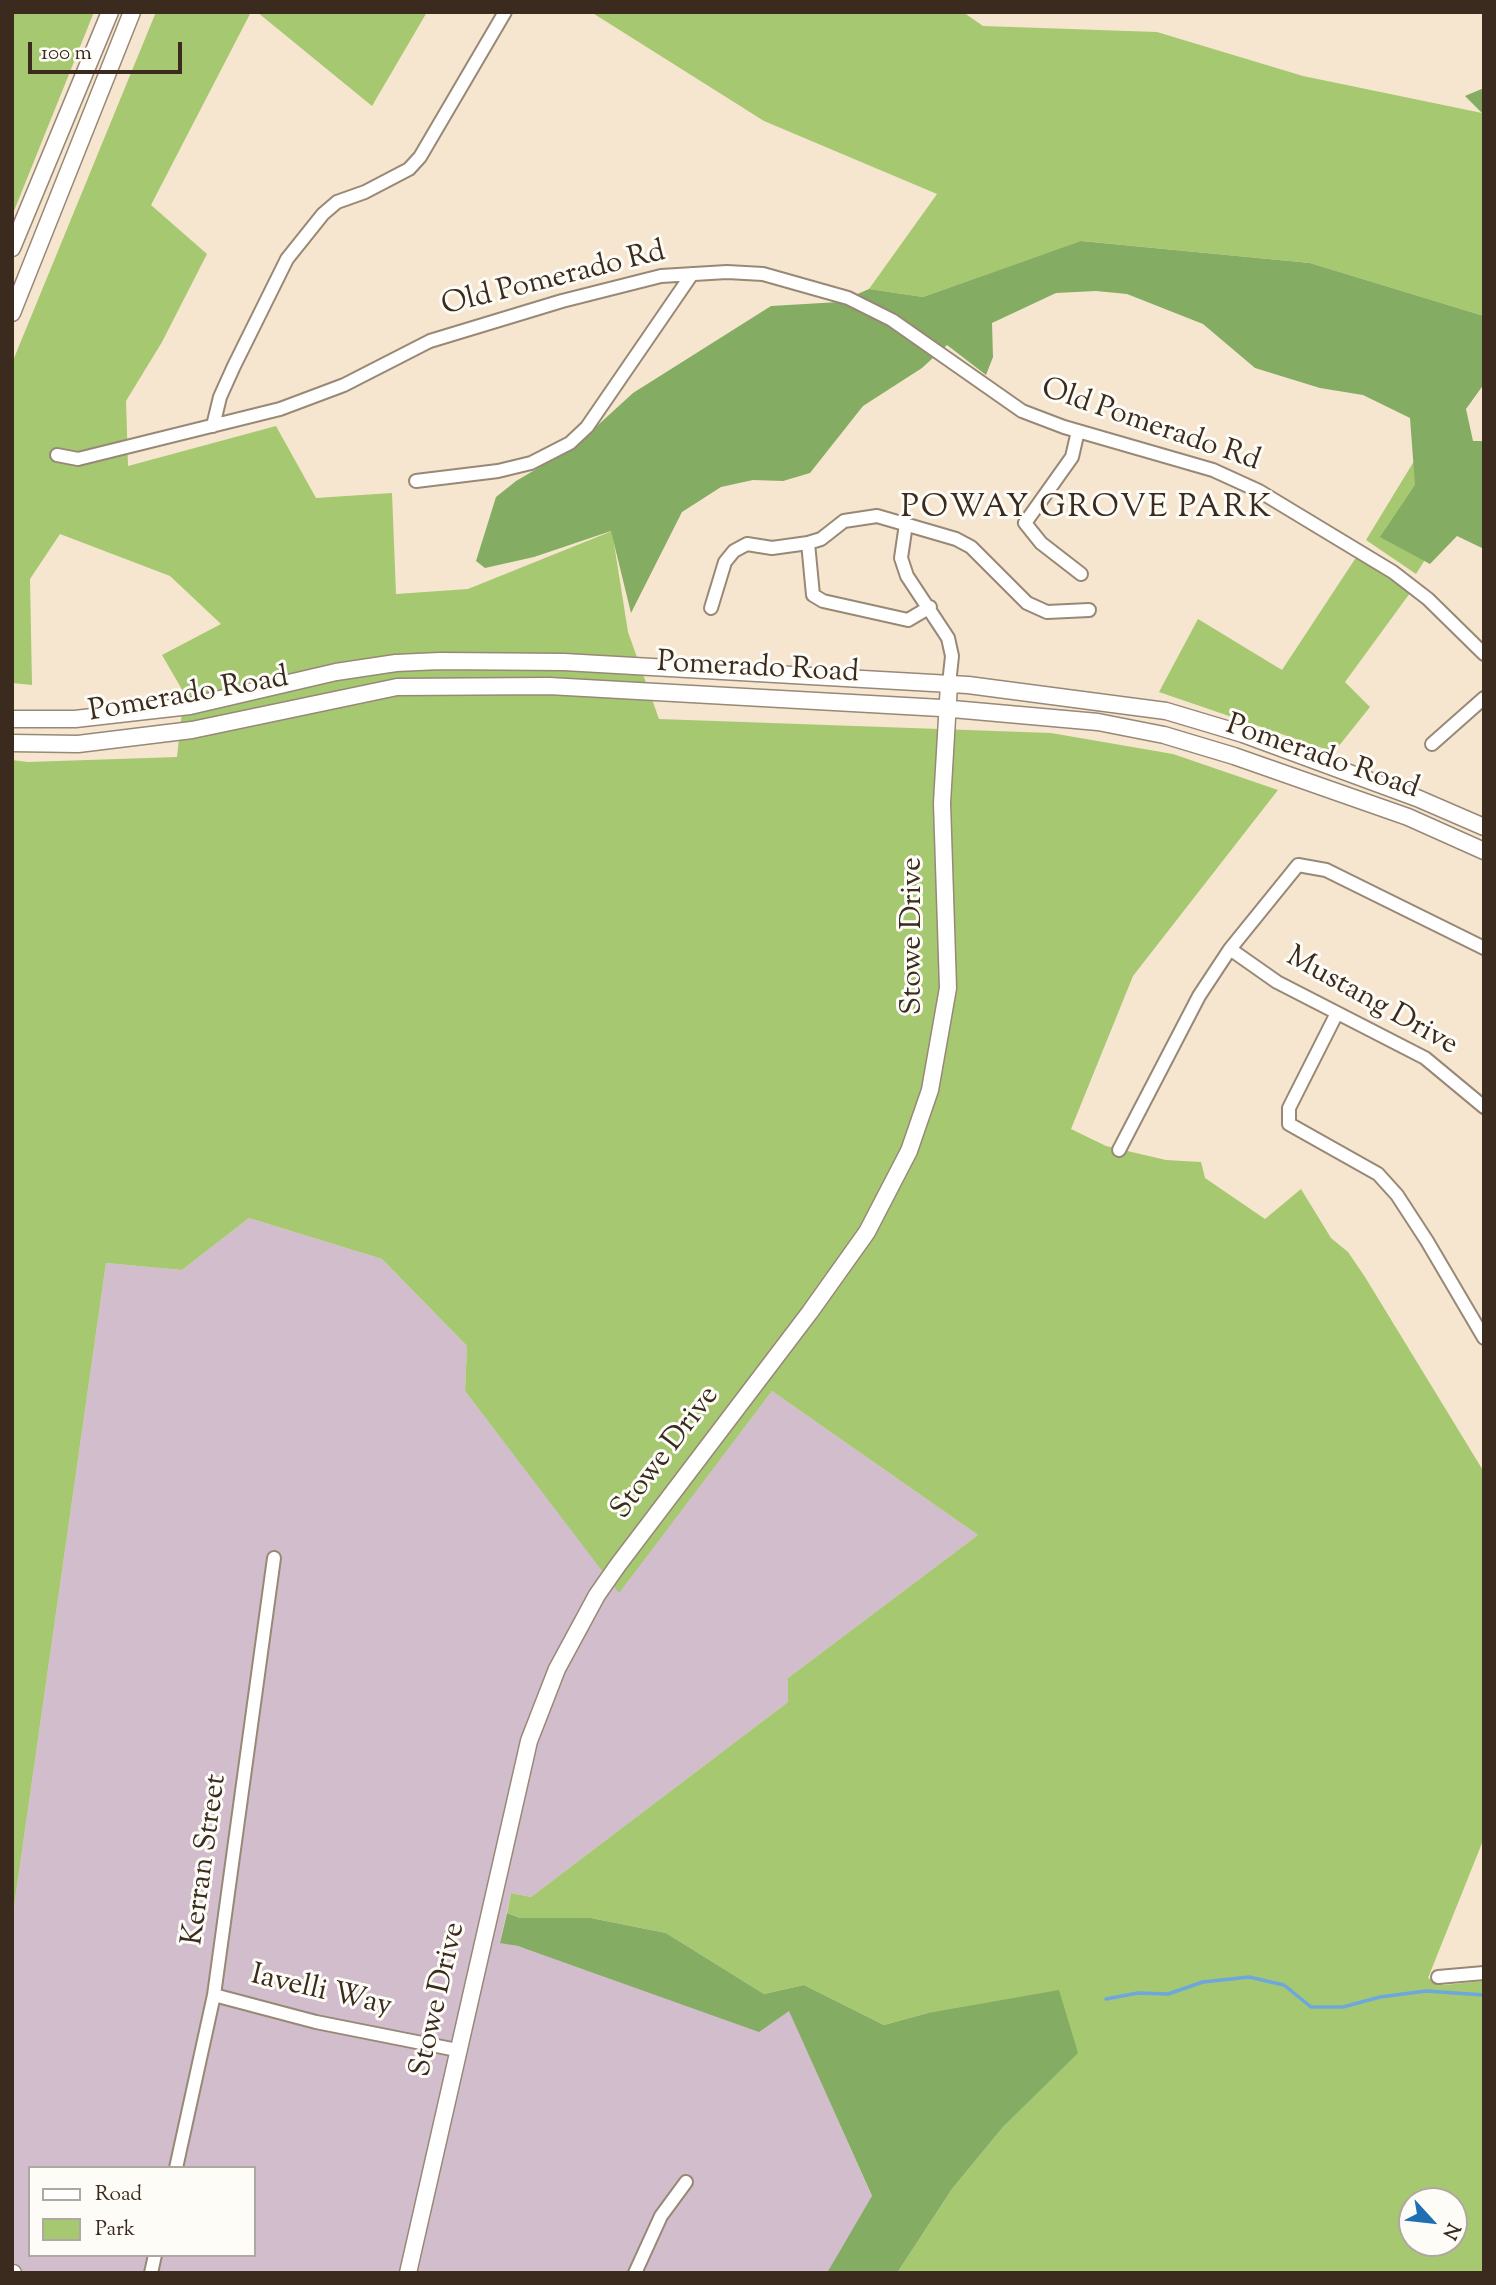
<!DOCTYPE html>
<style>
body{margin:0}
#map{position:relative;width:1496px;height:2285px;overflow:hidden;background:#f6e6cf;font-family:"Sorts Mill Goudy",serif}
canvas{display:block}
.frame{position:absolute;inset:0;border:14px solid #3b2a1e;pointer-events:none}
.legend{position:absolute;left:28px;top:2166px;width:228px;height:91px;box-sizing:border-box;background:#fdfcf7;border:2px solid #afa8a0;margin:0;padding:9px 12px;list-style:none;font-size:21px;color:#3b2a1e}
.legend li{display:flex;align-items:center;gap:14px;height:35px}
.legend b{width:35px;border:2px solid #afa8a0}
.north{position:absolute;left:1398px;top:2187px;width:70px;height:70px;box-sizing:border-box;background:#fdfcf7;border:2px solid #afa8a0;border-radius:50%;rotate:117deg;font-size:19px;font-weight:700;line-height:28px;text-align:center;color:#3b2a1e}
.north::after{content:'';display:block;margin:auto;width:24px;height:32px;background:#1f6fb2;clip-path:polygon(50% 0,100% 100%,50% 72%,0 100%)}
.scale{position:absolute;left:28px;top:42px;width:154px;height:32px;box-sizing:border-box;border:4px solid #3b2a1e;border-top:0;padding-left:9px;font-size:21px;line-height:24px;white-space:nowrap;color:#3b2a1e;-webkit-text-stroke:5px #fdfcf7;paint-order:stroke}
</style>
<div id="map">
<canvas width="1496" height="2285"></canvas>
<div class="frame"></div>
<ul class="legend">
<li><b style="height:9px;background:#fff"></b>Road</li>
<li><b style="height:19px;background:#a6c871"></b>Park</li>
</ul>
<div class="north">N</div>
<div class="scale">100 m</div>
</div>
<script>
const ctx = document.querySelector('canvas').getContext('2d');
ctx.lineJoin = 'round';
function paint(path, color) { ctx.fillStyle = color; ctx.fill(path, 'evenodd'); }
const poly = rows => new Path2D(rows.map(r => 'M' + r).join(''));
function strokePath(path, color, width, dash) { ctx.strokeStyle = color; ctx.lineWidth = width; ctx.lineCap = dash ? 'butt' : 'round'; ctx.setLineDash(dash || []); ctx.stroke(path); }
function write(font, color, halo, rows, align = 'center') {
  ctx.font = font + ' "Sorts Mill Goudy",serif'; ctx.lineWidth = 6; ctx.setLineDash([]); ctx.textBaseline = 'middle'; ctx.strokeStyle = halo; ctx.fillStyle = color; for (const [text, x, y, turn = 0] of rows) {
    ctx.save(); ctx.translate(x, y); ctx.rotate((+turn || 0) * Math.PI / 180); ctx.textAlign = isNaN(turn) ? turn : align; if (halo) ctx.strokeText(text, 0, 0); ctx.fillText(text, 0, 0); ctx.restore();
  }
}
paint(poly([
 [249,1218,382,1259,467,1346,465,1391,619,1592,772,1391,978,1535,788,1678,788,1702,531,1897,511,1893,500,1942,789,2010,901,2262,890,2273,12,2273,12,1921,106,1263,182,1270],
 [30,2168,254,2168,254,2255,30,2255]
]), '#d1bdcc');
paint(poly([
 [12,12,94,12,12,216],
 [156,12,251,12,151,205,207,254,162,342,126,401,128,466,276,426,316,498,392,493,396,594,468,589,612,531,628,632,659,719,1051,733,1173,754,1278,790,1133,976,1071,1129,1106,1146,1166,1160,1201,1162,1205,1178,1265,1219,1301,1189,1331,1238,1348,1252,1365,1277,1484,1472,1484,1838,1428,1978,1444,1985,1484,1981,1484,2273,897,2273,952,2189,1003,2127,1077,2053,928,2013,884,2025,804,1985,764,1994,666,1933,591,1918,520,1918,507,1913,511,1893,531,1897,788,1702,788,1678,978,1535,772,1391,619,1593,465,1391,467,1346,382,1259,249,1218,182,1270,106,1263,12,1921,12,760,28,762,177,757,184,693,162,655,221,624,170,576,60,534,30,579,32,685,12,683,12,363],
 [1412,2201,1454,2201,1454,2243,1412,2243],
 [257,12,379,13,427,12,372,106],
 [591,12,963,12,983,26,1157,32,1303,76,1482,113,1484,316,1310,263,1082,241,923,297,869,289,937,194,764,121],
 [1422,448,1468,491,1416,574,1366,540],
 [1357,556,1410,593,1345,682,1370,707,1334,752,1159,692,1198,619,1282,670]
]), '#a6c871');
paint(poly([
 [1484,88,1484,123,1482,113,1465,96],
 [1081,241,1310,263,1484,316,1484,384,1466,409,1473,441,1484,441,1484,549,1457,536,1430,564,1380,537,1415,485,1410,418,1363,395,1320,388,1255,368,1203,324,1127,294,1096,291,1056,293,992,323,993,357,986,375,947,345,922,368,863,406,810,473,783,481,753,480,721,487,682,512,631,613,611,531,534,557,485,568,476,561,496,497,516,481,574,447,633,393,771,306,839,302,869,289,923,297],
 [507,1913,520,1918,591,1918,666,1933,764,1994,804,1985,884,2025,928,2013,1059,1990,1078,2053,1003,2127,952,2189,897,2273,827,2273,872,2196,789,2011,759,2032,518,1946,500,1943]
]), '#84ac63');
strokePath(poly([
 [1106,1999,1138,1993,1168,1994,1203,1982,1249,1977,1284,1985,1311,2007,1343,2007,1380,1997,1426,1991,1484,1995]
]), '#6da7dd', 3.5);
const minor = poly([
 [213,426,220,397,234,366,287,259,323,214,337,202,365,192,409,169,420,157,505,12],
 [1078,431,1072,457,1025,523,1041,543,1081,574],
 [57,455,78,459,280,409,344,385,430,341,562,301,661,276,727,272,763,274,848,298,892,320,1022,411,1064,427,1213,470,1259,491,1393,572,1428,599,1484,654],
 [416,481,498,471,531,463,570,443,587,427,692,274],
 [906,524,901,558,907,576,948,638,952,656,949,684],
 [808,543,813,595,823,601,908,620,930,607],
 [711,608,725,562,734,551,747,544,772,548,808,543,821,539,844,521,877,516,956,539,971,547,1027,603,1047,612,1089,610],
 [1432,744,1484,698],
 [1230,949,1277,982,1425,1058,1484,1107],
 [1337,1013,1289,1108,1289,1124,1378,1174,1397,1195,1427,1241,1484,1338],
 [1119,1150,1199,996,1230,949,1298,865,1326,870,1484,948],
 [1438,1977,1484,1973],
 [214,1995,316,2022,457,2050],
 [176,2168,214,1995,274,1558],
 [151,2273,155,2255],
 [635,2273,661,2216,686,2182]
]);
const major = poly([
 [12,248,110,12],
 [12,313,132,12],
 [12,719,75,719,190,706,336,672,396,663,440,661,564,662,968,685,1166,711,1243,734,1417,798,1484,827],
 [12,743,78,744,192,730,397,687,549,686,941,708,1098,722,1164,735,1234,756,1408,817,1484,851],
 [12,2273,13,2273],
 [408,2273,529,1741,557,1669,597,1595,618,1565,810,1312,867,1232,909,1151,930,1090,948,988,942,803,949,684]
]);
strokePath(minor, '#988876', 16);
strokePath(major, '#988876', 19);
strokePath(minor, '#fff', 12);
strokePath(major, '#fff', 16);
write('30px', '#3b2a1e', '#fdfcf7', [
 ["Old Pomerado Rd",554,281,-14],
 ["Old Pomerado Rd",1150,427,19],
 ["Pomerado Road",758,670,3],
 ["Pomerado Road",189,697,-10],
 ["Pomerado Road",1322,759,19],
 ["Stowe Drive",915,936,-90],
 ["Mustang Drive",1371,1003,29],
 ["Stowe Drive",667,1454,-53],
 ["Kerran Street",207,1860,-82],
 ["Iavelli Way",321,1993,13],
 ["Stowe Drive",440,2000,-77]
]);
ctx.letterSpacing = '2px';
write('32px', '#3b2a1e', '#fdfcf7', [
 ["POWAY GROVE PARK",1087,511]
]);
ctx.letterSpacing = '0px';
</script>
